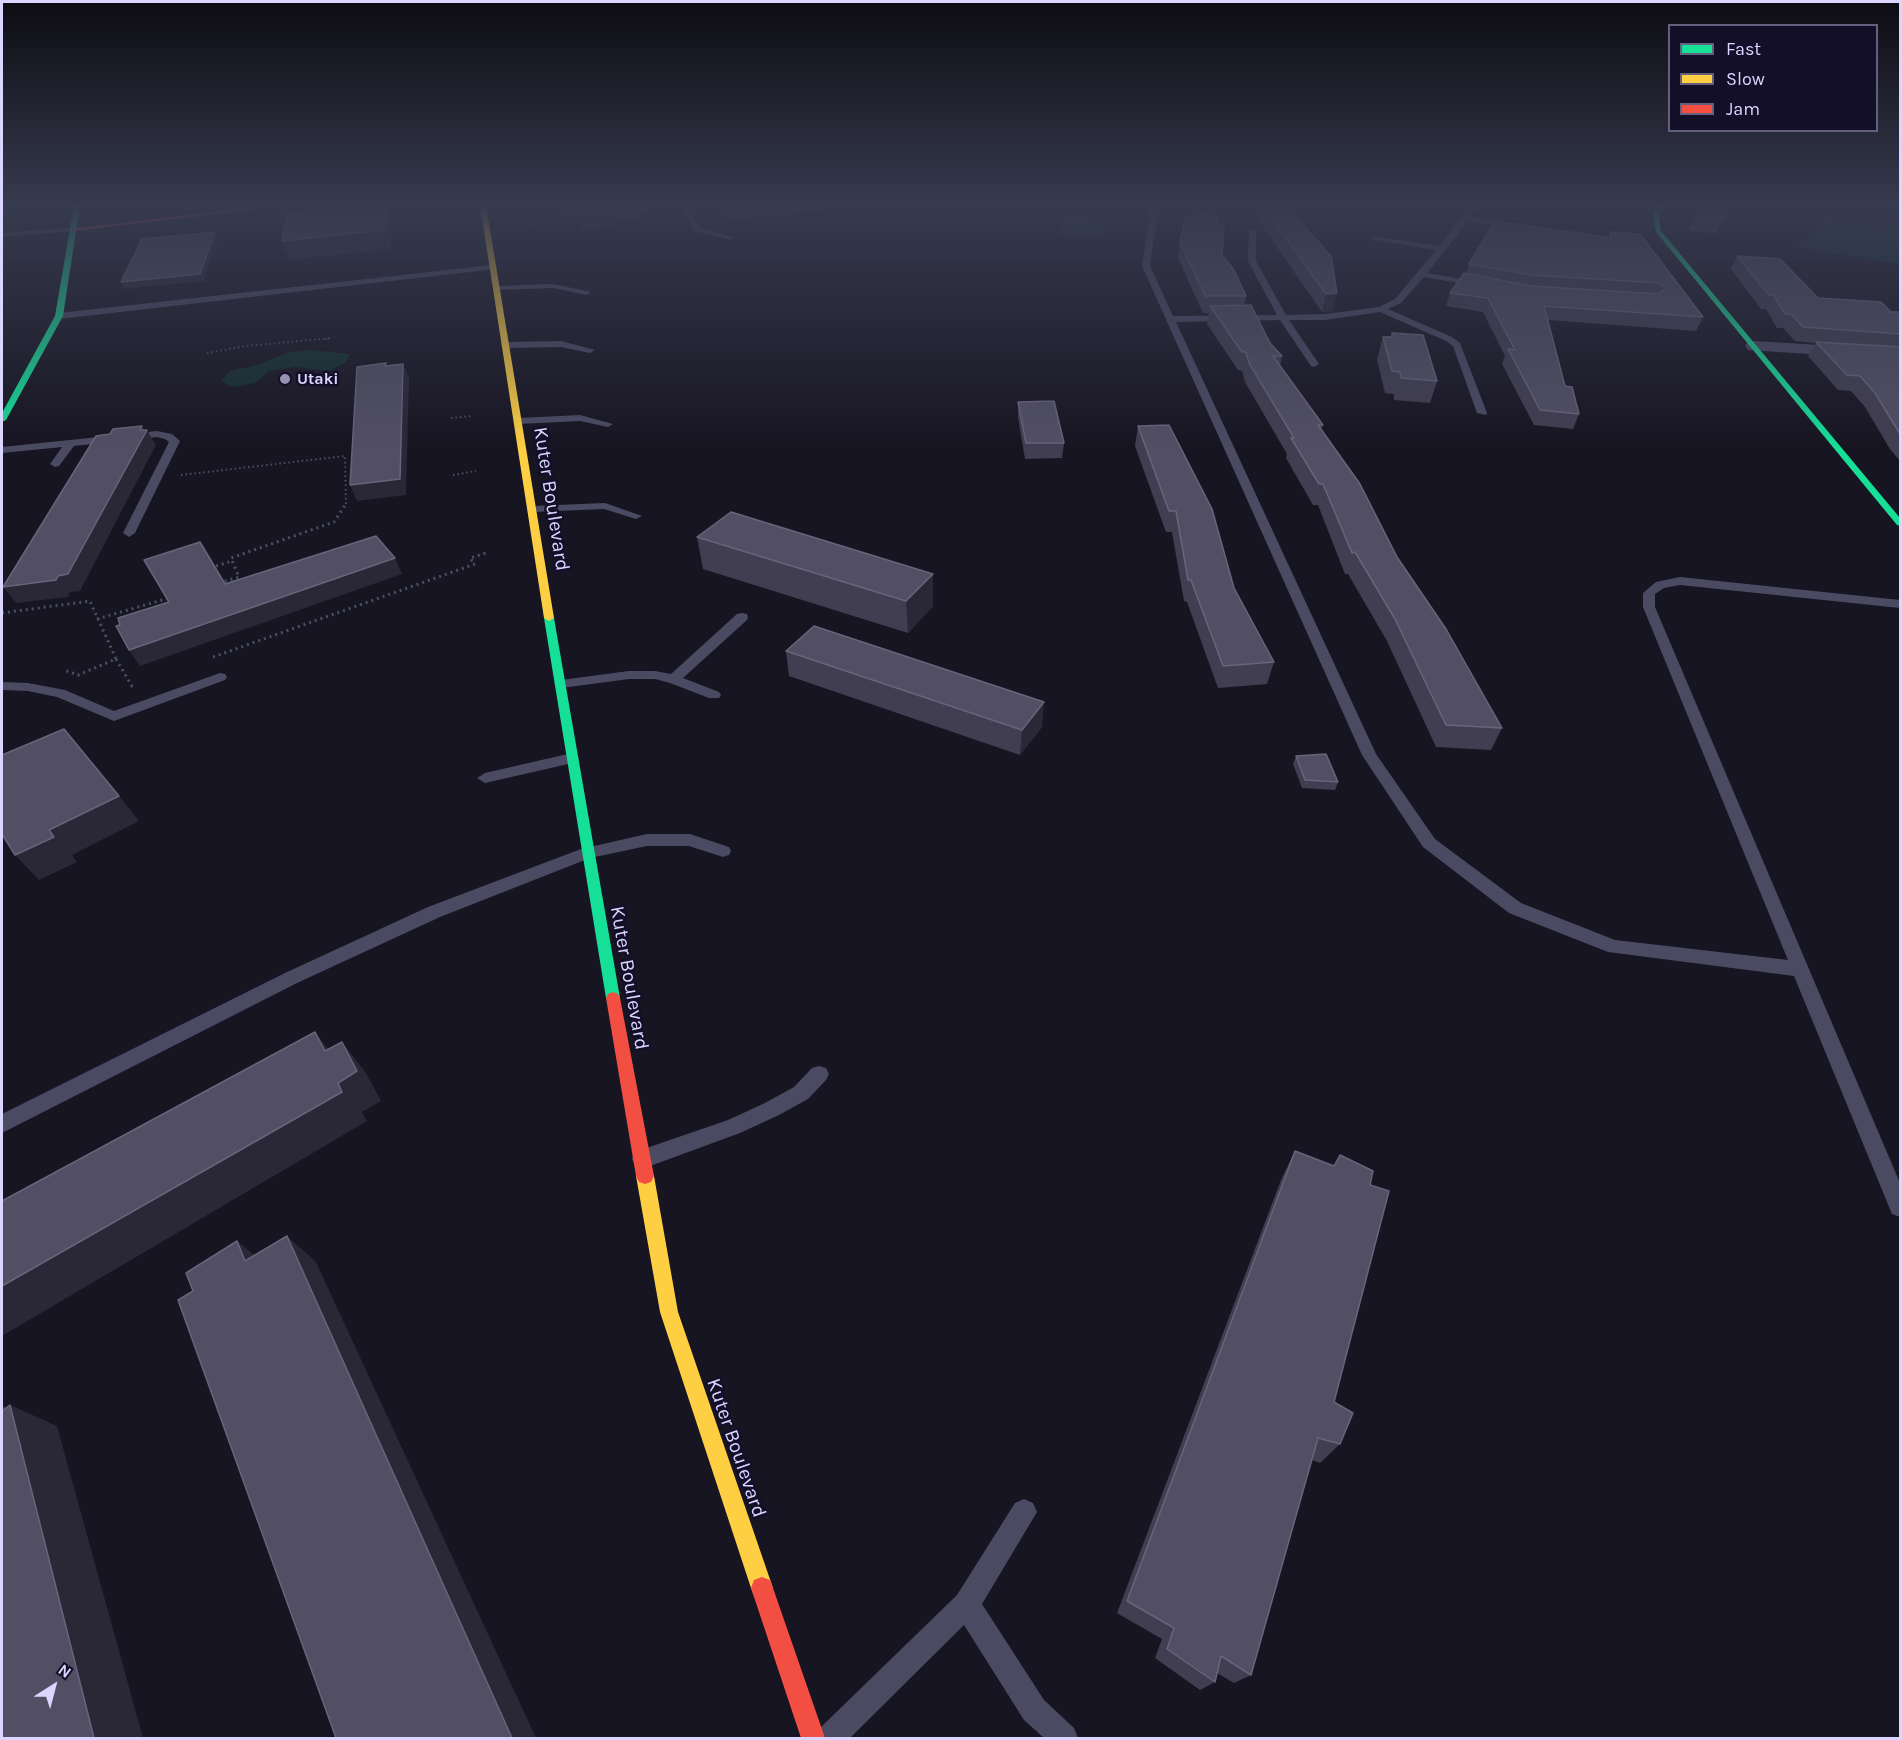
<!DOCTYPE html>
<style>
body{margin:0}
#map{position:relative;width:1902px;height:1740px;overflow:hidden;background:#181522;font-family:Karla,sans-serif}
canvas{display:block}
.frame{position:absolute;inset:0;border:3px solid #dbd6ff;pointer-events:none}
.legend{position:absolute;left:1668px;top:24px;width:210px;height:108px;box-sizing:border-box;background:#140f28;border:2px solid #645f7e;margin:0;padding:8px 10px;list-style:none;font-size:18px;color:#dbd6ff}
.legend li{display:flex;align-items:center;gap:12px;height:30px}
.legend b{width:30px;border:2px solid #645f7e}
.north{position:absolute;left:24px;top:1656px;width:60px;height:60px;-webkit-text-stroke:4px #140f28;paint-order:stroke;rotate:36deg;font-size:16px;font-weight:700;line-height:24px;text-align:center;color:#dbd6ff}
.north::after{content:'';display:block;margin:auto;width:21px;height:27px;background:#dbd6ff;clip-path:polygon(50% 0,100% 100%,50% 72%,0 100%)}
</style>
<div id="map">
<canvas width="1902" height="1740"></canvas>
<div class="frame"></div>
<ul class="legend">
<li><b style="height:8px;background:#16e098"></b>Fast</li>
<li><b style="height:8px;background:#ffcf43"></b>Slow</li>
<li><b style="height:8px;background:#f24e42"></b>Jam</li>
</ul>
<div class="north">N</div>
</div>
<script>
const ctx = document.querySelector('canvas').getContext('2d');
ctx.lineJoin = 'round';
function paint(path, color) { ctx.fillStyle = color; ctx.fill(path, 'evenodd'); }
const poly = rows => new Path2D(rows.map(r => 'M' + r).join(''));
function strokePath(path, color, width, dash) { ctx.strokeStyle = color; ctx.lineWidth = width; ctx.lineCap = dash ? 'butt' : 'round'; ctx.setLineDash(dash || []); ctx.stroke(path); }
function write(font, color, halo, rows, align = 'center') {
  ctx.font = font + ' Karla,sans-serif'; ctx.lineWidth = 5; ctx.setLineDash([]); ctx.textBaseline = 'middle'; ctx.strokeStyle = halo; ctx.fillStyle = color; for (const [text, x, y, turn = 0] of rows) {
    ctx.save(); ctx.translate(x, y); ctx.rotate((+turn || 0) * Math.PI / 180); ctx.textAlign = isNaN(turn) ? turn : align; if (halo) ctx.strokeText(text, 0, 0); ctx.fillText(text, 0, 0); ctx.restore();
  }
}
paint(poly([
 [1065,215,1106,217,1102,238,1058,235],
 [1827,215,1900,228,1900,264,1811,250,1798,245],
 [310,350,350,354,346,362,329,371,295,367,269,371,255,383,232,387,221,381,230,371,258,365,286,353]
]), '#132e2f');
paint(poly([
 [735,205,824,205,827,209,728,221,719,207]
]), '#0d2146');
strokePath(poly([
 [517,227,563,222,570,239],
 [325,339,332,338]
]), '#465261', 1.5, [1.5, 2]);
strokePath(poly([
 [207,353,246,346,332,338],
 [451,418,472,416],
 [181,475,345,456,346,506],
 [453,475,476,471]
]), '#465261', 2, [1.5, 3]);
strokePath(poly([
 [216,566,232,561],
 [219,583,239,577,231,558,334,522,346,504],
 [2,613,90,601,116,659,78,675,64,670],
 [97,619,169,598],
 [213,657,475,564,470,558,486,553],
 [116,659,132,686,136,684]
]), '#465261', 3, [2, 4]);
paint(poly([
 [679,205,686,205,700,227,735,238,731,240,694,231,679,205],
 [1151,205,1159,205,1150,266,1173,316,1277,315,1248,261,1249,228,1256,230,1256,261,1286,315,1325,314,1379,307,1395,299,1436,250,1375,240,1372,240,1372,236,1440,246,1470,205,1477,205,1471,217,1520,227,1516,229,1468,221,1427,273,1483,283,1483,287,1424,277,1401,303,1388,309,1452,337,1460,343,1487,413,1486,415,1477,413,1453,346,1446,341,1380,312,1325,320,1289,320,1319,364,1314,367,1311,366,1280,320,1176,322,1376,754,1435,839,1521,903,1615,940,1788,960,1643,607,1643,593,1656,582,1680,577,1900,600,1900,608,1680,585,1664,588,1655,594,1655,607,1900,1183,1900,1217,1892,1214,1794,976,1608,952,1509,913,1423,847,1362,755,1142,266,1151,205],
 [77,227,77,231,74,231,2,237,2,233,77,227],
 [493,265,497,267,496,269,59,319,55,316,59,313,493,265],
 [553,284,591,292,587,295,553,288,497,290,493,288,497,286,553,284],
 [561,341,595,350,590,353,561,347,506,348,501,345,506,342,561,341],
 [580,415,613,424,608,427,580,421,519,424,514,421,519,418,580,415],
 [157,431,172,434,180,441,135,533,129,537,123,533,169,442,165,439,157,437,74,446,59,466,55,467,50,464,62,447,2,453,2,447,157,431],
 [605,503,642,516,636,519,604,509,533,512,527,509,533,506,605,503],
 [742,613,747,614,748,617,747,620,683,678,719,692,721,695,719,698,709,698,670,683,655,679,629,679,561,688,554,684,561,680,629,671,655,671,671,674,737,614,742,613],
 [220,673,225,674,227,677,225,680,114,721,57,697,28,691,2,690,2,682,28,683,65,690,114,711,220,673],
 [572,753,579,758,577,762,485,783,477,778,485,773,572,753],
 [647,834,690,834,729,847,731,851,729,855,723,857,689,846,647,846,590,858,440,917,297,983,2,1133,2,1114,285,973,428,907,581,849,647,834],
 [819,1066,826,1068,829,1074,826,1080,808,1099,779,1115,740,1133,642,1169,635,1166,632,1159,635,1152,728,1120,765,1103,794,1087,812,1068,819,1066],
 [1024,1499,1033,1503,1037,1512,982,1604,1044,1700,1074,1728,1078,1738,1044,1738,1024,1720,964,1625,850,1738,816,1738,820,1728,957,1595,1015,1503,1024,1499]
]), '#4b4a63');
paint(poly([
 [1754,341,1900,350,1900,360,1748,350,1745,346,1748,342,1754,341]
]), '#4b4a63');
paint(poly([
 [74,205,80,205,63,316,6,420,2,422,2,413,55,316,74,205],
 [1656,205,1662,205,1659,216,1661,231,1900,518,1900,526,1897,525,1656,232,1653,216,1656,205],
 [549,615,554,618,620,998,618,1002,613,1004,608,1002,606,998,544,618,549,615]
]), '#16e098');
paint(poly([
 [480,205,486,205,554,618,549,621,544,618,480,205],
 [645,1168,651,1170,654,1176,678,1312,773,1588,770,1596,762,1599,754,1596,751,1588,660,1312,636,1176,639,1170,645,1168]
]), '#ffcf43');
paint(poly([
 [269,205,290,205,74,231,71,229,269,205],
 [613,992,618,994,620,998,654,1176,651,1182,645,1184,639,1182,636,1176,606,998,608,994,613,992],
 [762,1577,770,1580,773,1588,825,1738,801,1738,751,1588,754,1580,762,1577]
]), '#f24e42');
paint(poly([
 [559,205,647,205,649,212,638,213,639,220,612,222,613,227,582,230,579,222,567,223],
 [1260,205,1285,205,1333,311,1322,312,1257,218],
 [1730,205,1716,234,1688,230,1694,217],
 [1218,224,1222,255,1246,296,1244,305,1270,343,1282,356,1280,366,1323,425,1321,430,1397,557,1502,728,1491,750,1436,747,1387,641,1348,574,1345,574,1318,505,1313,505,1286,458,1287,454,1245,382,1242,371,1238,370,1207,324,1209,313,1203,313,1178,258,1180,242],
 [1610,232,1703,317,1696,331,1548,320,1565,386,1579,414,1573,429,1534,425,1502,364,1505,356,1483,312,1446,306,1450,293,1466,273,1469,264,1608,238],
 [1737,256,1818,298,1891,312,1900,312,1900,461,1890,449,1865,407,1851,391,1838,390,1808,356,1816,343,1795,341,1783,328,1777,328,1766,309,1761,309,1731,269],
 [1392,333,1437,381,1430,403,1394,400,1394,394,1385,393,1377,359,1383,337,1391,337],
 [1018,402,1064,443,1062,458,1025,459,1018,417],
 [1138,426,1234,588,1274,662,1267,684,1218,688,1187,602,1184,601,1172,532,1166,532,1135,446],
 [697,537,933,606,908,633,703,569],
 [786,651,1042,727,1020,755,789,676],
 [1296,756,1338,782,1335,790,1302,788,1293,764],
 [1295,1151,1334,1166,1340,1155,1370,1185,1334,1402,1340,1444,1320,1463,1312,1460,1251,1675,1234,1683,1217,1673,1215,1682,1200,1690,1155,1658,1162,1639,1117,1613,1281,1180]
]), '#423e51');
paint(poly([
 [385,205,391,222,391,249,290,260,282,241],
 [563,205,575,205,579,222,567,223],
 [582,205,647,205,649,212,638,213,639,220,612,222,613,227,582,230,576,206],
 [215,232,218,238,204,281,124,289,121,282],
 [1337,293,1333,311,1322,312,1326,294],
 [403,364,409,378,406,495,357,501,350,485],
 [142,426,146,432,147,430,156,445,80,591,70,592,68,597,16,603,3,587,140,430],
 [395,558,402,574,140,666,129,650],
 [933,574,933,606,908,633,906,601],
 [1044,702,1042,727,1020,755,1022,730],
 [119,796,139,821,72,855,77,862,39,880,15,855,49,830],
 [315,1032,339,1063,342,1042,366,1073,381,1101,362,1112,367,1121,2,1336,2,1286,338,1083,325,1051],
 [287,1236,316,1262,536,1738,512,1738],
 [237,1241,269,1267,245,1261],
 [2,1405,11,1409,10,1405,57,1426,143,1738,94,1738,2,1421]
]), '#2a2736');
const building = poly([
 [371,205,385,205,384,230,282,241,287,214,371,205],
 [1262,205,1285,205,1331,256,1337,293,1326,294,1262,205],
 [1701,205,1730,205,1722,222,1694,217,1701,205],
 [1195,213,1218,215,1218,224,1224,224,1222,255,1234,270,1246,296,1205,296,1180,242,1186,216,1194,216,1195,213],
 [1495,221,1612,238,1610,232,1640,234,1703,317,1544,306,1565,386,1572,387,1579,414,1540,410,1508,349,1515,350,1488,298,1450,293,1464,273,1531,286,1659,294,1666,288,1659,283,1531,275,1469,264,1495,221],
 [215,232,200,274,121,282,142,239,215,232],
 [1737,256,1780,259,1818,298,1881,302,1891,312,1900,312,1900,334,1803,327,1791,314,1785,314,1774,296,1769,295,1737,256],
 [1251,305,1270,343,1282,356,1273,356,1323,425,1318,425,1360,484,1397,557,1446,629,1502,728,1446,725,1395,619,1355,552,1352,553,1323,484,1319,484,1291,438,1294,438,1249,363,1246,352,1242,352,1210,306,1251,305],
 [1392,333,1423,335,1437,381,1401,378,1400,372,1392,371,1383,337,1392,337,1392,333],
 [1816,342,1900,347,1900,434,1875,393,1860,376,1847,375,1816,342],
 [386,363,385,366,403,364,400,479,350,485,357,367,386,363],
 [1054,401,1064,443,1026,443,1018,402,1054,401],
 [1169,425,1212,509,1234,588,1274,662,1223,666,1191,580,1188,580,1176,511,1169,511,1138,426,1169,425],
 [142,426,140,430,147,430,68,574,58,576,56,580,3,587,96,436,110,434,113,429,142,426],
 [731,512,933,574,906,601,697,537,731,512],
 [376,536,395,558,129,650,116,626,120,625,118,618,169,602,144,560,200,542,225,584,376,536],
 [814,626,1044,702,1022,730,786,651,814,626],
 [64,729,119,796,49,830,54,837,15,855,2,834,2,755,64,729],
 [1326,754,1338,782,1305,780,1296,756,1326,754],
 [315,1032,325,1051,342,1042,357,1071,338,1083,342,1092,2,1286,2,1201,315,1032],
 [1295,1151,1334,1166,1340,1155,1373,1171,1370,1185,1389,1191,1334,1402,1353,1413,1340,1444,1318,1438,1251,1675,1221,1656,1215,1682,1167,1649,1174,1628,1127,1601,1295,1151],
 [287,1236,512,1738,336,1738,178,1300,193,1291,186,1273,237,1241,245,1261,287,1236],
 [10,1405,94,1738,2,1738,2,1411,10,1405]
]);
paint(building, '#524f64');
strokePath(building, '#68647c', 1.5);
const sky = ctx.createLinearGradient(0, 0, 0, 449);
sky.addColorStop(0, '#0d0c13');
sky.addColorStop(0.46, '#373b4f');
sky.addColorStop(1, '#373b4f00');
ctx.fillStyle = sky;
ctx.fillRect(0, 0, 1902, 449);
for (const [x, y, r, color] of [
 [285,379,6,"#9792b2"]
]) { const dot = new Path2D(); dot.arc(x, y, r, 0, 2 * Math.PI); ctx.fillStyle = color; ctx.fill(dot); strokePath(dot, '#140f28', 2); }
write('bold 16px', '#dbd6ff', '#140f28', [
 ["Utaki",297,379]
], 'left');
write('20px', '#dbd6ff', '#140f28', [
 ["Kuter Boulevard",551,499,81],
 ["Kuter Boulevard",629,978,80],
 ["Kuter Boulevard",736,1448,71]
]);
</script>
